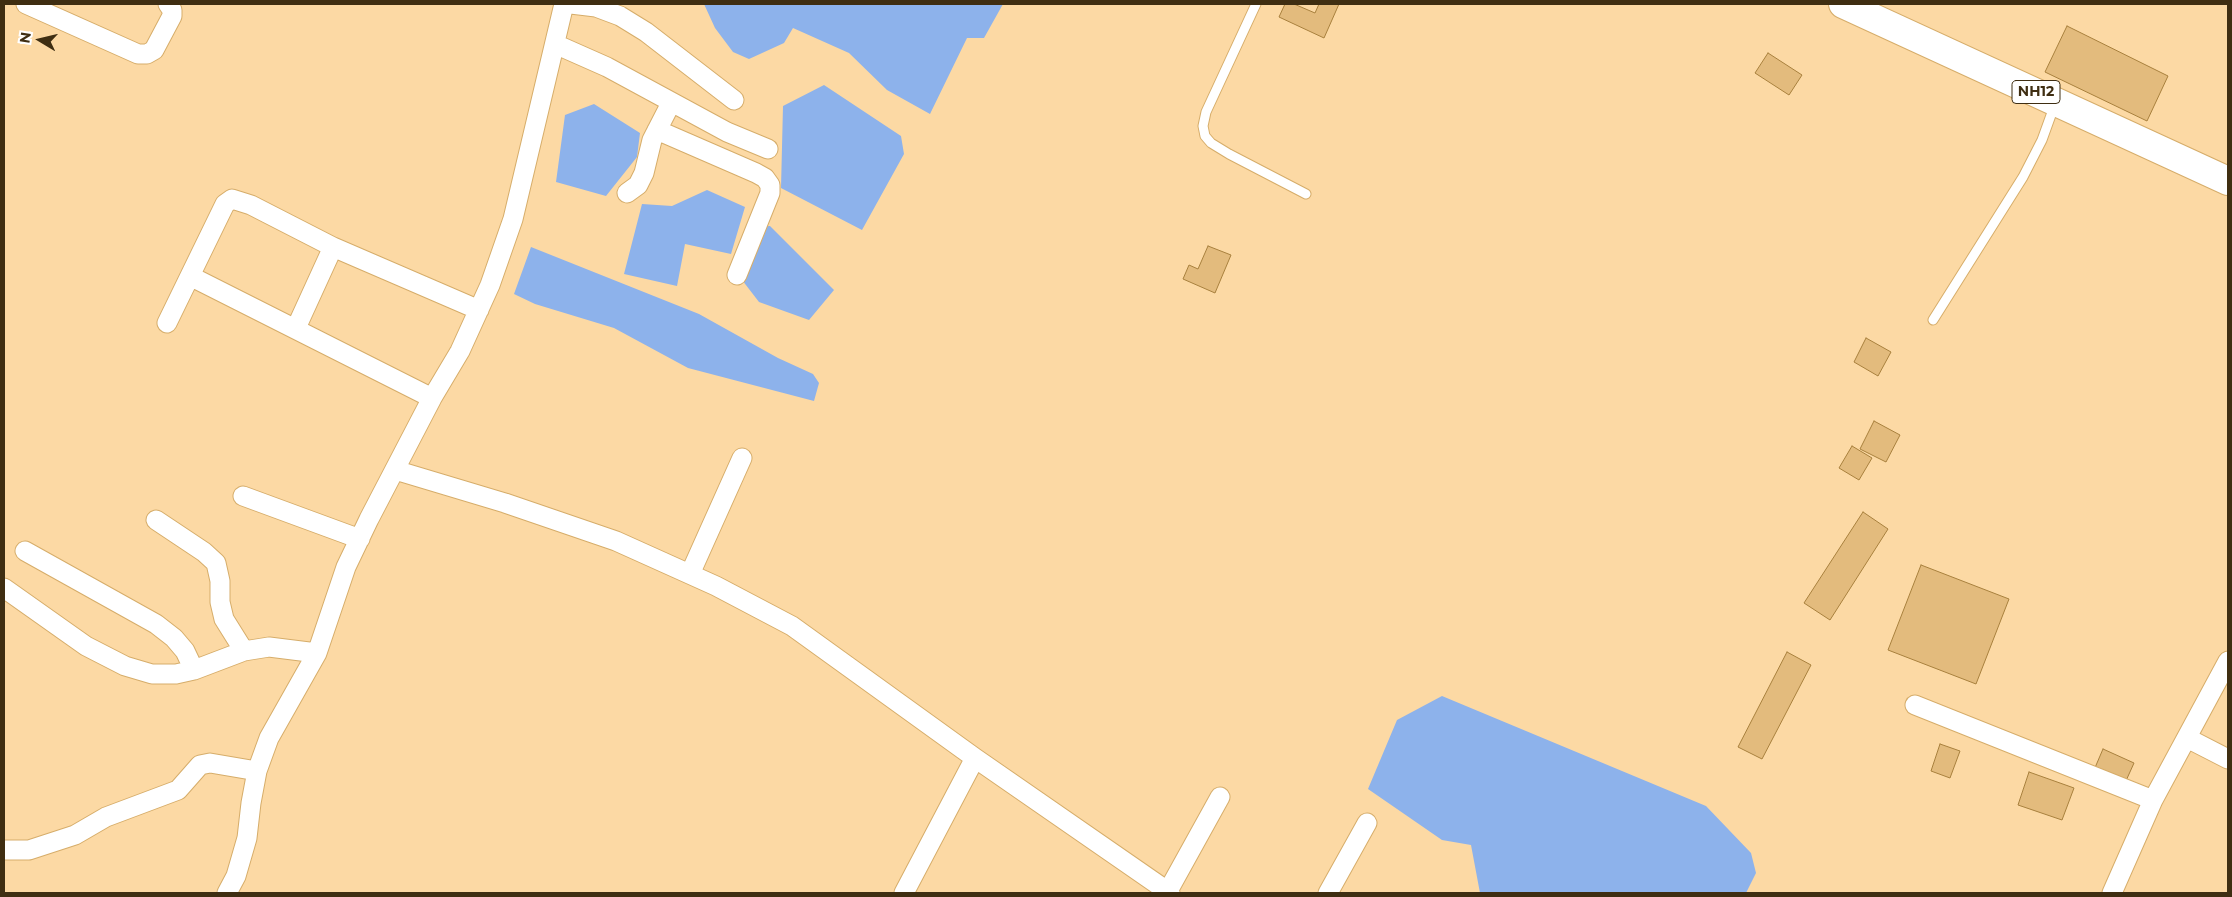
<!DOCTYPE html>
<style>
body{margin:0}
#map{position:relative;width:2232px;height:897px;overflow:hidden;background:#fcd9a4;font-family:Montserrat,sans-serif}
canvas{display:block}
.frame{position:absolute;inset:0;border:5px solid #3f2e12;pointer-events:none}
.north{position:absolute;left:15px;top:15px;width:50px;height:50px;-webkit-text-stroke:4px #fff;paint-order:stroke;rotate:279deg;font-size:14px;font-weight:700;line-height:20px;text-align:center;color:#3f2e12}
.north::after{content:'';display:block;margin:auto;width:18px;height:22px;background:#3f2e12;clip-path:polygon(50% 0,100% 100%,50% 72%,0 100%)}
</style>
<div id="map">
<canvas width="2232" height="897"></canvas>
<div class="frame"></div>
<div class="north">N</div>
</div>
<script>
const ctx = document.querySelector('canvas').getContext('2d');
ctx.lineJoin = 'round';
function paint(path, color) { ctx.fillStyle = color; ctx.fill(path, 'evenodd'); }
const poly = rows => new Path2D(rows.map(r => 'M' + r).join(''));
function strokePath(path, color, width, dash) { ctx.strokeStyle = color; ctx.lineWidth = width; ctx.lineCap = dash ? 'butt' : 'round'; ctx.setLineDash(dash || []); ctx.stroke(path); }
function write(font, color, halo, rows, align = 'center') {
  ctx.font = font + ' Montserrat,sans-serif'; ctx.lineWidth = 5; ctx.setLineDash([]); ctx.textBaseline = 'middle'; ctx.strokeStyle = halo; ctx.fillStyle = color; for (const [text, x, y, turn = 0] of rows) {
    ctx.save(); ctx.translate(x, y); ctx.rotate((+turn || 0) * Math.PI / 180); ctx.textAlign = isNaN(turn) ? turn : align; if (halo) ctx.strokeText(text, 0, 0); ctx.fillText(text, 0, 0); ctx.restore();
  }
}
paint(poly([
 [704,4,1003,4,984,38,967,38,930,114,887,90,849,53,793,28,784,43,749,59,733,52,715,28],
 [824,85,901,136,904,154,862,230,781,188,783,106],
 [594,104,640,133,637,157,606,196,556,182,565,115],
 [707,190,745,207,731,254,685,244,677,286,624,274,642,204,672,206],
 [770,226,834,290,809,320,759,302,739,276,754,227],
 [531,247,699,314,778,358,813,374,819,383,814,401,688,368,614,328,535,304,514,294],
 [1442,696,1706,806,1751,853,1756,873,1746,893,1480,893,1471,845,1442,840,1368,789,1397,720]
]), '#8db2eb');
const building = poly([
 [1285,4,1294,4,1315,13,1319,4,1339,4,1324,38,1279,17,1285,4],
 [2067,26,2168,76,2147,121,2045,72,2067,26],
 [1768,53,1802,75,1789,95,1755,73,1768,53],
 [1208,246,1231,255,1215,293,1183,279,1189,265,1198,269,1208,246],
 [1866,338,1891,352,1878,376,1854,362,1866,338],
 [1874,421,1900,435,1886,462,1860,449,1874,421],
 [1852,446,1872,458,1859,480,1839,468,1852,446],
 [1863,512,1888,529,1830,620,1804,603,1863,512],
 [1921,565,2009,599,1976,684,1888,650,1921,565],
 [1787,652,1811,665,1762,759,1738,747,1787,652],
 [1940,744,1960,751,1950,778,1931,771,1940,744],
 [2103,749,2134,763,2125,783,2094,770,2103,749],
 [2029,772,2074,788,2062,820,2018,805,2029,772]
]);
paint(building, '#e3bb7d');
strokePath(building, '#a8803d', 1);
const lane = poly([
 [1256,4,1206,112,1203,126,1205,136,1211,143,1229,154,1306,194],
 [1933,320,2023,177,2042,140,2055,104]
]);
const street = poly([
 [26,4,138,54,147,54,154,50,172,16,172,10,168,4],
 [571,4,596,7,620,16,646,32,734,100],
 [555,44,607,67,727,132,768,149],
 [657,130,756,173,765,178,770,185,770,193,737,275],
 [627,193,638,185,644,173,652,140,671,103],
 [190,276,432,398],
 [167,323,225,204,232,199,251,205,333,247,479,310],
 [296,328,333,247],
 [395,470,505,503,616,541,716,586,792,626,975,758,1170,893],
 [243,496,360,539],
 [156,520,204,552,216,563,220,581,220,602,224,619,244,651],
 [25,551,156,624,174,638,185,651,194,670],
 [690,574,742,458],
 [4,588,86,646,125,666,152,674,176,674,194,670,244,651,269,647,317,653],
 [1915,705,2153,800],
 [2187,738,2228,759],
 [4,850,29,850,75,835,106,817,178,790,200,765,210,763,257,771],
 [1168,891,1220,797],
 [227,893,236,876,247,838,251,803,257,771,269,738,317,653,346,567,369,519,432,398,460,351,490,285,513,219,564,4],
 [904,893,975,758],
 [1328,893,1367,823],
 [2112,893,2153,800,2228,661]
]);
const highway = poly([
 [1843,4,2228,181]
]);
strokePath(lane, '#d6ad6a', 11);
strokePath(street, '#d6ad6a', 21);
strokePath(highway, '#d6ad6a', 30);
strokePath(lane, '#fff', 9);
strokePath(street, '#fff', 19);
strokePath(highway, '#fff', 28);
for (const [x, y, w] of [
 [2036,92,48]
]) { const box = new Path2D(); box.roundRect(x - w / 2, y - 11.5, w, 23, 4); ctx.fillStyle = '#fff'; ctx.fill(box); strokePath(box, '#3f2e12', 1); }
write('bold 14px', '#3f2e12', null, [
 ["NH12",2036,92]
]);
</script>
